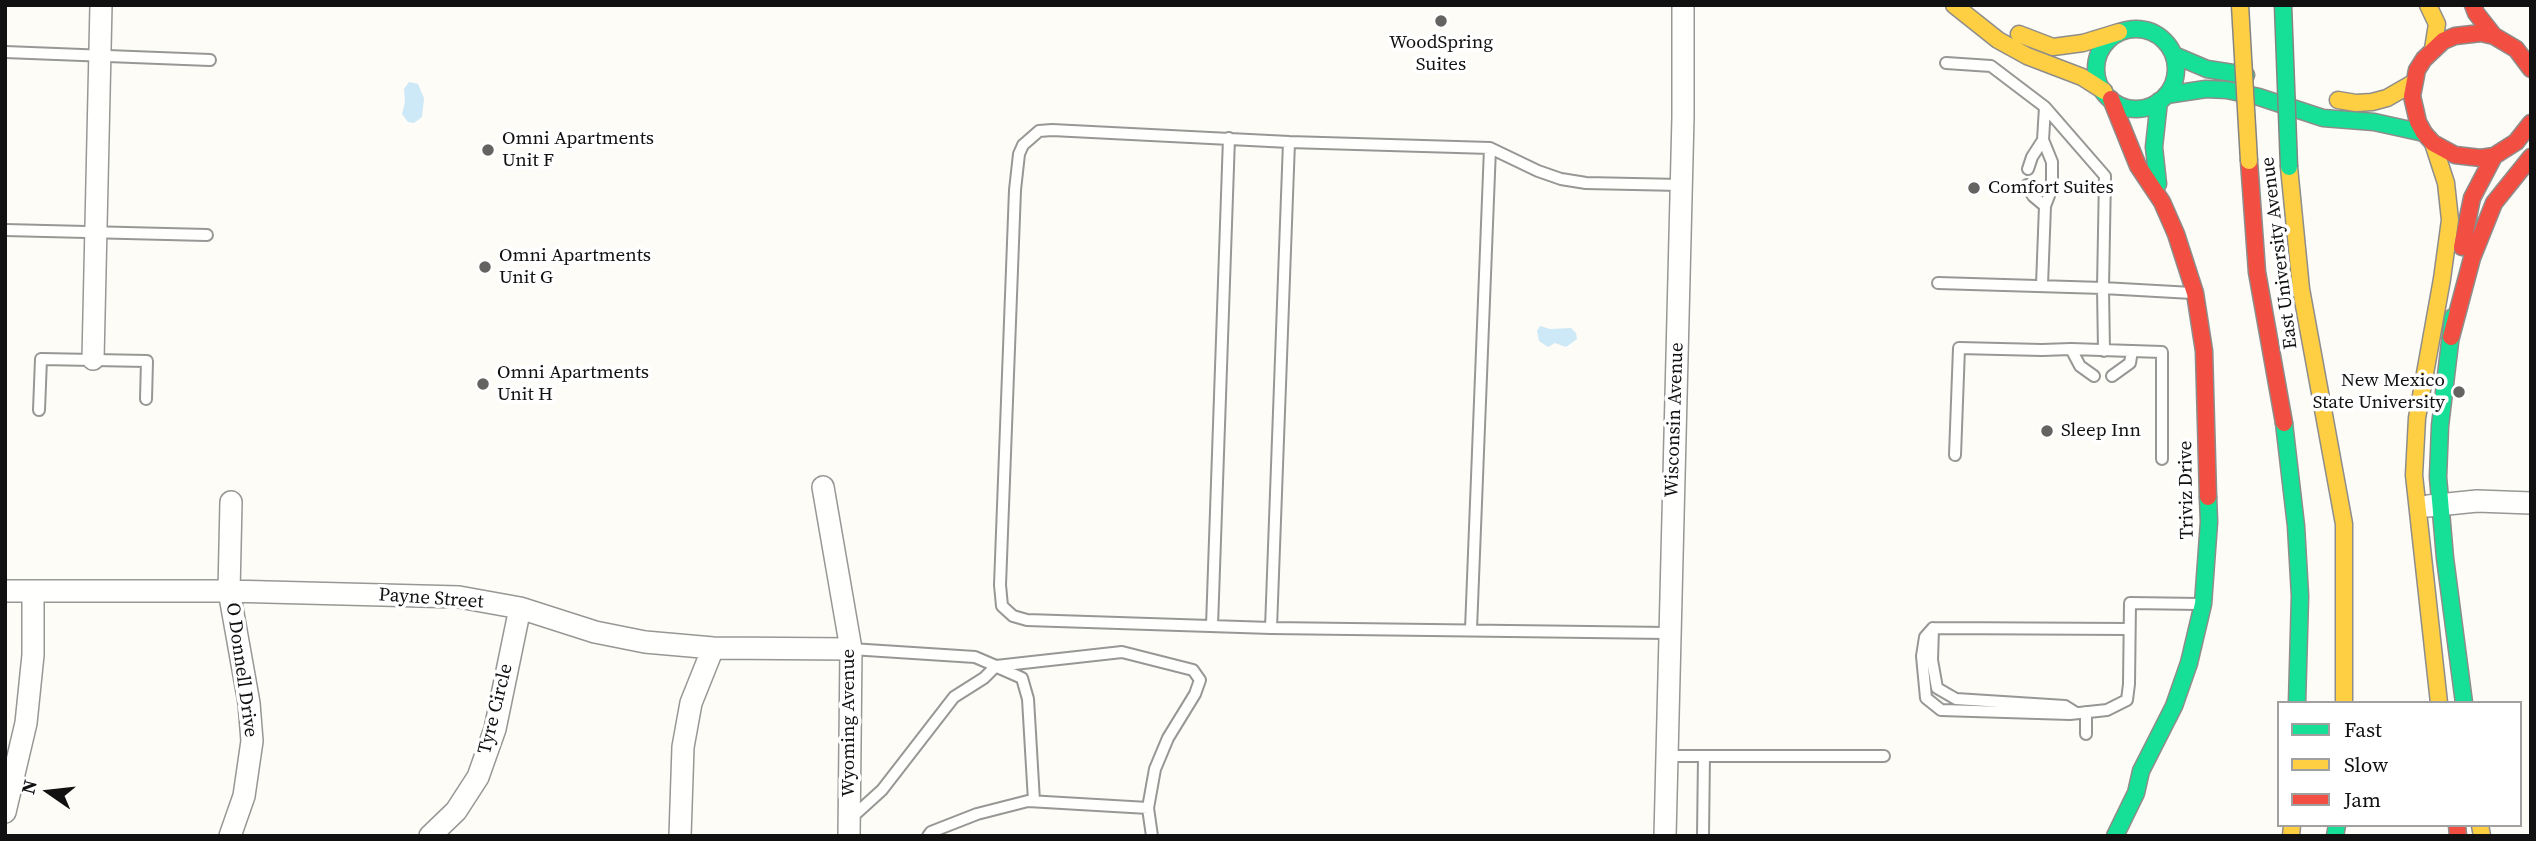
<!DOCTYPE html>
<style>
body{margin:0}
#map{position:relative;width:2536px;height:841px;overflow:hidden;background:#fdfcf7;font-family:"Source Serif 4",serif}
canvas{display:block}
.frame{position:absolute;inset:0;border:7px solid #111;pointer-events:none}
.legend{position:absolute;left:2277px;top:701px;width:245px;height:126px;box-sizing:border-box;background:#fff;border:2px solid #a0a0a0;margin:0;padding:9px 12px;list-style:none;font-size:21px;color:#111}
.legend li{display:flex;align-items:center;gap:14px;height:35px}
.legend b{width:35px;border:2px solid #a0a0a0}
.north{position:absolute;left:14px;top:757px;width:70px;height:70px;-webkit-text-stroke:5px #fff;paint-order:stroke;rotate:284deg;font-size:19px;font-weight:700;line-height:28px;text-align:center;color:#111}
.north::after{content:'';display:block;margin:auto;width:24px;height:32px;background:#111;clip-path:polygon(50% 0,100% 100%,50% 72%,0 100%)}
</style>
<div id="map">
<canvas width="2536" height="841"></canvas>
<div class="frame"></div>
<ul class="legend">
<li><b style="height:9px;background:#16e098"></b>Fast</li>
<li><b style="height:9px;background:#ffcf43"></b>Slow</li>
<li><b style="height:9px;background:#f24e42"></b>Jam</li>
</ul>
<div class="north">N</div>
</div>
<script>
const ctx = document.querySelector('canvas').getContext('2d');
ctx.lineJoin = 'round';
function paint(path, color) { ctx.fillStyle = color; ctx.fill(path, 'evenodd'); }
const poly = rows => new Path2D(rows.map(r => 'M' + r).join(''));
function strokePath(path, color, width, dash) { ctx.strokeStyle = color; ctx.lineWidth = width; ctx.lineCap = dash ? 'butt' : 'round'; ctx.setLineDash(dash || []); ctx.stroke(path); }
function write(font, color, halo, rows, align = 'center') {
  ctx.font = font + ' "Source Serif 4",serif'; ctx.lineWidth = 7; ctx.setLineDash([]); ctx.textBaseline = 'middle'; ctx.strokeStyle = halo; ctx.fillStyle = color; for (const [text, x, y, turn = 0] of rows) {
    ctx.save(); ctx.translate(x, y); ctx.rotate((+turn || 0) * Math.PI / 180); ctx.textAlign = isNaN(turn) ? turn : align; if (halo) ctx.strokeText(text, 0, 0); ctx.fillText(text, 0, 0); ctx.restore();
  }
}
paint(poly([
 [409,82,418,84,424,98,422,117,414,123,408,122,402,114,405,102,404,89],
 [1540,326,1550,329,1571,328,1576,333,1577,339,1566,347,1555,343,1548,347,1539,341,1537,331]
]), '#cde8f7');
const lane = poly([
 [5,52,210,60],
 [1946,63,1991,66,2045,107,2043,140,2052,162,2052,188,2045,206,2042,285],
 [2028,169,2032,157,2043,140],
 [2027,185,2033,196,2045,206],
 [5,230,207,235],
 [1938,283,2103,288,2105,176,2045,107],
 [2071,349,2080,366,2094,376],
 [2104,351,2103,288,2192,293],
 [2112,376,2130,363,2132,351],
 [39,410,41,359,147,361,146,399],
 [1955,455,1959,348,2042,350,2071,349,2162,352,2162,459],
 [1212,626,1229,138],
 [1271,628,1027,620,1013,616,1002,606,1000,585,1015,190,1019,154,1023,145,1039,131,1052,130,1289,142],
 [1933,628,1932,660,1937,688,1956,699,2065,706,2076,713],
 [1471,629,1490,148],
 [2129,629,1933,628,1925,637,1922,656,1926,698,1941,710,2070,714,2107,710,2127,700,2129,684,2130,603,2200,604],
 [1668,633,1271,628,1289,142,1490,148,1538,171,1561,179,1586,183,1681,185],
 [996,666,1122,652,1193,670,1200,680,1195,694,1168,738,1155,769,1148,808],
 [997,667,1022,678,1028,699,1034,801],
 [2086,734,2086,712],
 [1667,756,1704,756],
 [850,819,882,790,954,697,984,678,996,666,975,657,851,649],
 [928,836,931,832,977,814,1028,801,1148,808,1152,836],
 [1703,836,1704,756,1884,756]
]);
const street = poly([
 [93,359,101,5],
 [823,487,851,649,849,836],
 [2428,506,2477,501,2531,503],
 [5,591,229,591,459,597,520,608,595,632,645,642,713,648,851,649],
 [5,812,26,723,33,655,33,591],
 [230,836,244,796,252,741,249,703,229,591,231,502],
 [430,836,456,811,478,777,495,729,520,608],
 [680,836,683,747,691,703,713,648],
 [1665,836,1683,117,1683,5]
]);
const fast = poly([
 '2096 69a40 40 0 1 1 80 0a40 40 0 1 1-80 0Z',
 [2174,55,2207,69,2246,75],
 [2166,95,2206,89,2227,90,2259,97,2323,118,2374,122,2424,133],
 [2158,184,2154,147,2159,101],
 [2453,317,2440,426,2438,477,2445,558,2464,703],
 [2284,423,2296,526,2300,596,2297,703],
 [2115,836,2136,793,2141,771,2174,706,2189,663,2203,604,2209,522,2208,497],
 [2335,836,2337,825]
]);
const slow = poly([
 [1954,5,1998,40,2027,56,2082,77,2104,91],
 [2428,5,2437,24,2433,49],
 [2019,34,2053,47,2083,43,2119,32],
 [2338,100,2356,103,2372,102,2387,98,2413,83],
 [2433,143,2446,183,2450,220,2442,279,2417,418,2414,475,2439,703],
 [2289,167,2301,289,2344,524,2344,703],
 [2480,825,2482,836],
 [2291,836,2292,825]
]);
const jam = poly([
 [2473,5,2476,13,2494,36],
 [2531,69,2516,49,2494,36,2481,33,2455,36,2443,41,2424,59,2417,70,2412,96,2418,122,2424,133,2433,143,2455,155,2481,158,2494,156,2516,142,2531,123],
 [2111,99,2138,166,2162,202,2176,234,2195,293,2204,351,2208,497],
 [2249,161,2257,272,2284,423],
 [2462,247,2472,198,2494,156],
 [2451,337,2472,258,2494,203,2531,157],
 [2457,825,2458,836]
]);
strokePath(lane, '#979795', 14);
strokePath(street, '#979795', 24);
strokePath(fast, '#8e8d8b', 19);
strokePath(slow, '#8e8d8b', 19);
strokePath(jam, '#8e8d8b', 19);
strokePath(lane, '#fffffe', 10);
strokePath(street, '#fffffe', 21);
strokePath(fast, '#16e098', 16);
strokePath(slow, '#ffcf43', 16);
strokePath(jam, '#f24e42', 16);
const fastBridge = poly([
 [2283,5,2289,167]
]);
const slowBridge = poly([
 [2240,5,2249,161]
]);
strokePath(fastBridge, '#858482', 19, []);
strokePath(slowBridge, '#858482', 19, []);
strokePath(fastBridge, '#16e098', 16);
strokePath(slowBridge, '#ffcf43', 16);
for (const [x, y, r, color] of [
 [1441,21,7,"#646362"],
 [488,150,7,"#646362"],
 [1974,188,7,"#646362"],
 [485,267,7,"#646362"],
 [483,384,7,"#646362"],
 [2459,392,7,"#646362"],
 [2047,431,7,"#646362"]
]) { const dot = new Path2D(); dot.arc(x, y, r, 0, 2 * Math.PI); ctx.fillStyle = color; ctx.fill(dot); strokePath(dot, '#fff', 2.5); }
write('19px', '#111', '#fff', [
 ["WoodSpring",1441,43,"center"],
 ["Suites",1441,65,"center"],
 ["Omni Apartments",502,139],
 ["Unit F",502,161],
 ["Comfort Suites",1988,188],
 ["Omni Apartments",499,256],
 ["Unit G",499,278],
 ["Omni Apartments",497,373],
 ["Unit H",497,395],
 ["New Mexico",2445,381,"right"],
 ["State University",2445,403,"right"],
 ["Sleep Inn",2061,431]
], 'left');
write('19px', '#111', '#fff', [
 ["East University Avenue",2280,253,-97],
 ["Wisconsin Avenue",1675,420,-88],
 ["Triviz Drive",2187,490,-91],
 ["Payne Street",431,599,4],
 ["O Donnell Drive",241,670,82],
 ["Tyre Circle",496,709,-76],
 ["Wyoming Avenue",849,723,-90]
]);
</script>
